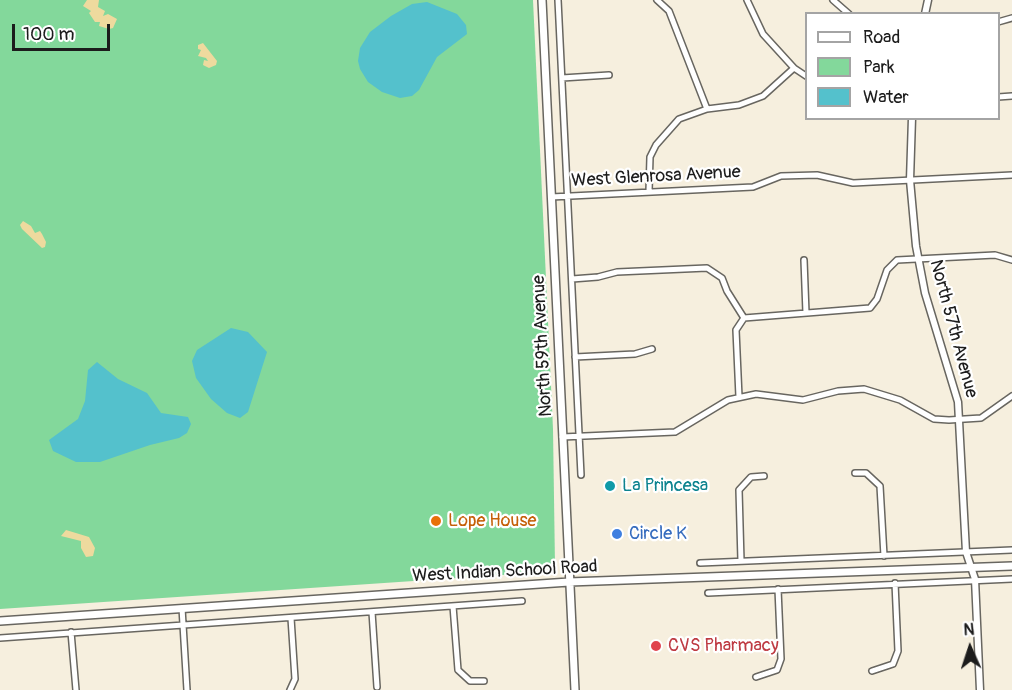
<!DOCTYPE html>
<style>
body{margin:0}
#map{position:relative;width:1012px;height:690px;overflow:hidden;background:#f6efde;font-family:Pangolin,sans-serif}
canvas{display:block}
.legend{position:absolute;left:805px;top:12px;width:195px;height:108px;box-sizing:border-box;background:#fff;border:2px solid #a4a4a4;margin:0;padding:8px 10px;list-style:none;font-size:18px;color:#1c1c1c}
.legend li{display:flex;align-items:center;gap:12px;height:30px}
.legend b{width:30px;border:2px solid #a4a4a4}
.north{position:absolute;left:940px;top:618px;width:60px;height:60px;-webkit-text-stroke:4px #fff;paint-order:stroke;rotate:357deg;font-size:16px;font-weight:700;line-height:24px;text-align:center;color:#1c1c1c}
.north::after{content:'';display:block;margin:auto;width:21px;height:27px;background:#1c1c1c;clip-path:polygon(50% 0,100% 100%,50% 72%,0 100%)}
.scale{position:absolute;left:12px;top:24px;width:98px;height:27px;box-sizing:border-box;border:3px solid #1c1c1c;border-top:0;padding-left:8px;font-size:18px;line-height:21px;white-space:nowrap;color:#1c1c1c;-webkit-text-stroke:4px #fff;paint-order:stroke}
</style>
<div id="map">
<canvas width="1012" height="690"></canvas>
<ul class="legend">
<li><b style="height:8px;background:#fff"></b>Road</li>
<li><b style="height:16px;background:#83d89b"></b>Park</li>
<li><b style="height:16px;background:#54c1cc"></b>Water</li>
</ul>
<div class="north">N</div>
<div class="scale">100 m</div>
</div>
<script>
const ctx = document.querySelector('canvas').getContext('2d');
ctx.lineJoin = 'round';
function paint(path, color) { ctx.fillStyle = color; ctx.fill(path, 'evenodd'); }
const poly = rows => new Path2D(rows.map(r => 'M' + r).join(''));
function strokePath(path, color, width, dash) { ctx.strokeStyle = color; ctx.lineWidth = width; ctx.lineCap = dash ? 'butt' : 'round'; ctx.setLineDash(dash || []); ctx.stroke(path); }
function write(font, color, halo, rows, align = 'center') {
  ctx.font = font + ' Pangolin,sans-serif'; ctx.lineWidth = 4.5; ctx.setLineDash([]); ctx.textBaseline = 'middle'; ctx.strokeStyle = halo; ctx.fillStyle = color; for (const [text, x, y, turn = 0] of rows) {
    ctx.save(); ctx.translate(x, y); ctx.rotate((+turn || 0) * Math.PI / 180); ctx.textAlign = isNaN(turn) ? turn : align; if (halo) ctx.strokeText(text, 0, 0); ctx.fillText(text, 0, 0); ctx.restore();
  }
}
paint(poly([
 [0,0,533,0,553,429,555,566,517,574,0,609]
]), '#83d89b');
paint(poly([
 [87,0,99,0,98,7,105,11,103,16,108,14,117,19,113,28,109,29,99,26,100,22,95,22,89,13,91,11,83,6],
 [203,43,217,61,216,65,209,68,203,65,204,60,208,61,206,58,198,56,201,50,198,49,198,45],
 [23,221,31,226,35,233,40,231,42,234,46,242,45,247,42,248,22,229,20,225],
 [66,530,89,537,95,548,93,556,86,557,81,548,81,541,61,536]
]), '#eeda9e');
paint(poly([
 [427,2,457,14,466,25,467,34,437,57,419,90,412,96,400,98,382,92,368,82,360,69,358,61,360,48,370,32,391,16,412,4],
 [231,328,248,332,267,352,248,412,240,418,227,413,211,399,196,378,192,361,197,350],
 [97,362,118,379,147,393,161,413,188,417,191,424,187,433,179,438,150,445,100,462,76,462,53,451,49,440,78,419,85,401,88,370]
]), '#54c1cc');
const minor = poly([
 [558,0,581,475],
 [657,0,669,11,707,109],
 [747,0,763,34,794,68,806,76],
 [833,0,849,14],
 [998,22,1012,18],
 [562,78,609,75],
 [998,97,1012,96],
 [649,191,650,157,656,145,679,119,707,109,739,105,763,96,794,68],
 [551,197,753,187,781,176,817,175,853,183,1012,175],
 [804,260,806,313],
 [572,279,598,277,617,272,707,268,722,278,727,291,744,318,870,308,877,299,887,270,897,260,995,255,1012,260],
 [575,357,635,354,652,349],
 [739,397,736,330,744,318],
 [562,437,675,432,728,400,756,394,803,400,838,391,864,389,900,400,934,419,949,420,981,418,1012,396],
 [855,473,866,473,880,486,884,556],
 [741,561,739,490,751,477,764,476],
 [700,563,1012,550],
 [708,593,1012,579],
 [453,606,458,670,470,681,484,681],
 [182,608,187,690],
 [372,612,377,687],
 [71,632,76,690],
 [0,638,522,601],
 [872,671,893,664,898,651,895,583],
 [756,677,777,670,781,659,778,589],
 [290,690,295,679,291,618]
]);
const tertiary = poly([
 [925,14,928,0],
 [912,118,910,180,916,246,925,293,958,402,966,552,975,579,980,690]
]);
const secondary = poly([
 [542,0,575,690],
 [0,621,569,582,1012,566]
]);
strokePath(minor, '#686660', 8);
strokePath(tertiary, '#686660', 9);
strokePath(secondary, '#686660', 10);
strokePath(minor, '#fff', 5);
strokePath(tertiary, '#fff', 6);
strokePath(secondary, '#fff', 7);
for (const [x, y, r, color] of [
 [610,486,6,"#0f9aa8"],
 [436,521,6,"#e8710a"],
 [617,534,6,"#3f7fe0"],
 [656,646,6,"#e0444e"]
]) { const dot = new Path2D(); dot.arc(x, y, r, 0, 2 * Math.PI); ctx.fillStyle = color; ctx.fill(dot); strokePath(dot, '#fff', 2); }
write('18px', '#1c1c1c', '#fff', [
 ["West Glenrosa Avenue",656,177,-3],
 ["North 57th Avenue",953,329,75],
 ["North 59th Avenue",543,346,-93],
 ["West Indian School Road",505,572,-3]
]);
write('18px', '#0d838f', '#fff', [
 ["La Princesa",622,486]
], 'left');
write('18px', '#c56008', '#fff', [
 ["Lope House",448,521]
], 'left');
write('18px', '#366cbe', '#fff', [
 ["Circle K",629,534]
], 'left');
write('18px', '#be3a42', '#fff', [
 ["CVS Pharmacy",668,646]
], 'left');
</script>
